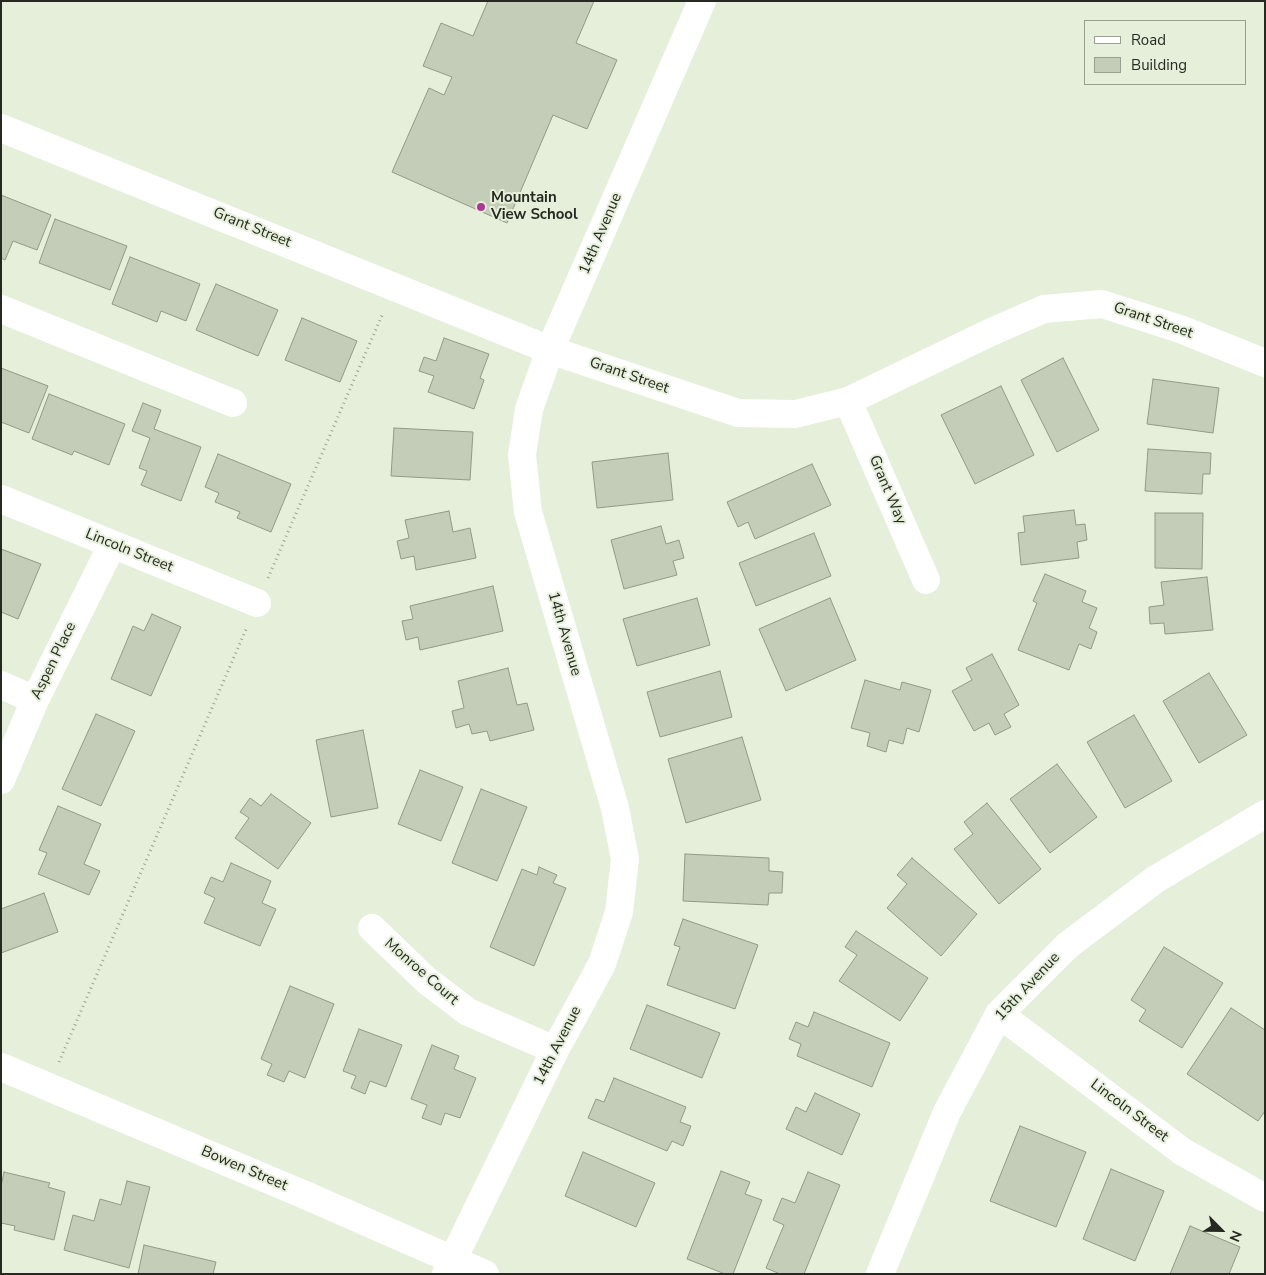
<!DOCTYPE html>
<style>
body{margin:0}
#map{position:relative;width:1266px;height:1275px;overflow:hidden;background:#e5efd9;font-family:"Nunito Sans",sans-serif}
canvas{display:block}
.frame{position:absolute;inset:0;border:2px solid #262921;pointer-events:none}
.legend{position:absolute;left:1084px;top:20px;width:162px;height:65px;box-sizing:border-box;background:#e5efd9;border:1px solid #99a08f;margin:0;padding:6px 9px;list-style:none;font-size:15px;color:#262921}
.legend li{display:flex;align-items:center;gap:10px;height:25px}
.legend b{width:25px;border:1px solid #99a08f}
.north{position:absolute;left:1196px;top:1205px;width:50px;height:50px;-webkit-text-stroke:4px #e5efd9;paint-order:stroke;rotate:113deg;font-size:14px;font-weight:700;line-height:20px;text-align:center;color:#262921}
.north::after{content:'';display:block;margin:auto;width:18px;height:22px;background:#262921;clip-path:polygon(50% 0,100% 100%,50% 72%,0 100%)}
</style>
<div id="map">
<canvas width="1266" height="1275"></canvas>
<div class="frame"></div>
<ul class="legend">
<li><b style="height:6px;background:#fff"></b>Road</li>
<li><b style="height:14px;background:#c3cdb8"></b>Building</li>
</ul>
<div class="north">N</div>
</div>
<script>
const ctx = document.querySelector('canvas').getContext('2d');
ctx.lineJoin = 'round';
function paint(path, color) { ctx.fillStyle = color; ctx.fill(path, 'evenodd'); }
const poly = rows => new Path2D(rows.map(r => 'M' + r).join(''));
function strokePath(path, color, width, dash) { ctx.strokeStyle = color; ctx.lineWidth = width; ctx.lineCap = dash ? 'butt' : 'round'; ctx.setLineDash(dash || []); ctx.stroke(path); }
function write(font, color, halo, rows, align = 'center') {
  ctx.font = font + ' "Nunito Sans",sans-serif'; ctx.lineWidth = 4; ctx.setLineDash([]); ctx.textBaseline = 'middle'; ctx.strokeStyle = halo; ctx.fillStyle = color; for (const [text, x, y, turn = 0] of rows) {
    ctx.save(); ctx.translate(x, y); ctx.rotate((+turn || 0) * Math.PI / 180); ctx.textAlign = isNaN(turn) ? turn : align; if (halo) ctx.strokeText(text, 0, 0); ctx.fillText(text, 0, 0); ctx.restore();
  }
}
const building = poly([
 [488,1,594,1,576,43,617,60,587,129,553,115,507,223,392,172,429,88,444,95,452,77,423,66,441,23,473,36,488,1],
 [1,195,51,215,37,250,13,241,5,260,1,258,1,195],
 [55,219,127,246,110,290,39,263,55,219],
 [130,257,200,284,186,321,161,311,157,322,112,304,130,257],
 [216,284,278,310,258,356,196,330,216,284],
 [302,318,357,341,340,382,285,360,302,318],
 [444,338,489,354,480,378,484,380,474,409,428,392,434,376,419,371,424,357,436,361,444,338],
 [1063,358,1099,430,1057,452,1021,380,1063,358],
 [1,368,48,386,29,433,1,422,1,368],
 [1153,379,1219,388,1213,433,1147,424,1153,379],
 [1001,386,1034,455,975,484,941,415,1001,386],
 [49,394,125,424,109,465,74,451,72,455,32,439,49,394],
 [143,403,161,410,154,429,201,447,181,501,141,485,147,471,139,468,150,438,132,431,143,403],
 [394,428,473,432,470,480,391,476,394,428],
 [1148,449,1211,453,1210,474,1203,474,1202,494,1145,491,1148,449],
 [668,453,673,500,597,508,592,462,668,453],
 [218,454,291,484,271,532,237,518,240,512,215,502,219,493,205,487,218,454],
 [812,464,831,505,755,539,748,522,738,527,727,502,812,464],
 [1074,510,1076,525,1085,524,1087,540,1077,542,1079,558,1021,565,1018,533,1025,532,1023,516,1074,510],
 [449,511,453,532,470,528,476,558,416,570,414,556,401,559,397,541,409,538,405,520,449,511],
 [1155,513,1203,513,1202,569,1155,568,1155,513],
 [661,526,666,544,679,540,684,558,673,561,677,575,624,589,611,540,661,526],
 [814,533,831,576,756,606,739,563,814,533],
 [1,549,41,564,18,619,1,612,1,549],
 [1045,574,1086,591,1082,602,1097,608,1089,628,1097,632,1091,649,1079,644,1069,670,1018,650,1037,603,1033,601,1045,574],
 [1207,577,1213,630,1165,634,1164,623,1150,624,1149,607,1164,605,1161,582,1207,577],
 [493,586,503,631,420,650,418,637,406,640,402,621,413,619,410,606,493,586],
 [697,598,710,645,637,666,623,619,697,598],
 [830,598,856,660,786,691,759,629,830,598],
 [152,614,181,627,151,696,111,679,133,626,144,631,152,614],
 [992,654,1019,705,1004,714,1011,727,995,735,989,723,974,731,952,691,972,680,966,668,992,654],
 [508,668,517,705,527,703,534,730,490,741,487,731,472,734,469,724,456,728,452,711,464,708,458,681,508,668],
 [720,671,732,717,660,737,647,692,720,671],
 [1209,673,1247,735,1199,763,1163,701,1209,673],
 [865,680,900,690,902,682,931,690,919,732,907,728,903,744,889,740,886,752,867,746,870,733,851,728,865,680],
 [96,714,135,731,101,806,62,789,96,714],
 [1134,715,1172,781,1125,808,1087,742,1134,715],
 [363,730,378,808,331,817,316,740,363,730],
 [742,737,761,800,686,823,668,759,742,737],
 [1057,764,1097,817,1050,853,1010,799,1057,764],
 [420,770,463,787,441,841,398,824,420,770],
 [481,789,527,807,497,881,452,863,481,789],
 [271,794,311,823,278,869,235,838,249,818,240,812,250,798,261,806,271,794],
 [987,803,1041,869,999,904,954,849,973,834,964,822,987,803],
 [58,806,101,824,84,864,100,871,89,895,38,874,47,853,39,850,58,806],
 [685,854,769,858,769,871,783,872,782,893,769,893,768,905,683,901,685,854],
 [912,858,977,914,941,956,887,908,907,884,897,875,912,858],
 [231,863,271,881,262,903,276,909,260,946,204,923,215,898,204,893,211,877,223,882,231,863],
 [539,867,557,875,553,883,566,888,534,966,490,947,522,869,537,875,539,867],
 [44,893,58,932,1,953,1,909,44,893],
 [683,919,758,945,735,1009,667,985,680,947,674,945,683,919],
 [856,931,928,978,900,1021,839,981,857,955,845,947,856,931],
 [1164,947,1223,983,1182,1048,1139,1021,1146,1010,1131,1000,1164,947],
 [290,986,334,1004,305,1078,289,1071,284,1082,267,1075,272,1064,261,1059,290,986],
 [647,1005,720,1033,702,1078,630,1049,647,1005],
 [1231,1008,1265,1030,1265,1111,1258,1121,1187,1074,1231,1008],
 [814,1012,890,1043,872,1087,797,1056,801,1044,789,1039,796,1022,808,1027,814,1012],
 [359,1029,402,1045,386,1087,370,1081,365,1094,351,1088,356,1076,343,1071,359,1029],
 [432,1045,459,1056,454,1069,476,1078,460,1118,445,1113,441,1125,422,1118,427,1105,411,1099,432,1045],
 [614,1078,686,1107,680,1122,691,1126,683,1146,672,1141,667,1151,588,1118,596,1099,604,1102,614,1078],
 [815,1093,860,1114,842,1155,786,1129,796,1107,806,1112,815,1093],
 [1020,1126,1086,1152,1056,1227,990,1201,1020,1126],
 [583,1152,655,1183,636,1227,565,1196,583,1152],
 [1111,1169,1164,1191,1135,1261,1083,1239,1111,1169],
 [721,1171,750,1182,745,1194,762,1200,733,1274,725,1274,687,1259,721,1171],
 [4,1172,50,1183,48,1187,65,1192,54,1240,14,1230,15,1226,1,1223,1,1186,4,1172],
 [808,1172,840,1185,804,1274,780,1274,766,1268,784,1225,773,1220,782,1198,795,1203,808,1172],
 [127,1181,150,1187,129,1268,64,1250,73,1215,94,1221,100,1199,121,1205,127,1181],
 [1190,1226,1240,1247,1229,1274,1170,1274,1190,1226],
 [144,1245,216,1262,213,1274,138,1274,144,1245]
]);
paint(building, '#c3cdb8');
strokePath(building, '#919a86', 1);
strokePath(poly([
 [268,578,383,313],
 [59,1062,247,627]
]), '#9ba292', 3, [1, 4]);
strokePath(poly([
 [1,128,550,350,738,413,795,414,848,401,989,333,1044,309,1102,304,1180,329,1265,363],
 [1,309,233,403],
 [848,401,926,580],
 [1,499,257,603],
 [1,685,35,700],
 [1,780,35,700,112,545],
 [372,928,426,980,468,1012,555,1050],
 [999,1014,1183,1152,1265,1198],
 [1,1067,305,1195,485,1274],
 [446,1274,555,1050,602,964,619,912,625,859,615,808,528,512,522,455,529,409,550,350,702,1],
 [880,1274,947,1112,999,1014,1068,945,1156,879,1265,814]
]), '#fff', 28);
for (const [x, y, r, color] of [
 [481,207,5,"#ab3892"]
]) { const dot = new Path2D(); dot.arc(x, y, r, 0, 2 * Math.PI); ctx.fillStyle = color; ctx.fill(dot); strokePath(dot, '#e5efd9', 2); }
write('bold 15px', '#262921', '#e5efd9', [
 ["Mountain",491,198],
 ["View School",491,215]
], 'left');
write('15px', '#262921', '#e5efd9', [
 ["Grant Street",252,228,22],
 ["14th Avenue",601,234,-67],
 ["Grant Street",1153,321,19],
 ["Grant Street",629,376,19],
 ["Grant Way",887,490,67],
 ["Lincoln Street",129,551,22],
 ["14th Avenue",564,634,74],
 ["Aspen Place",54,661,-64],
 ["Monroe Court",421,972,41],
 ["15th Avenue",1028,987,-47],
 ["14th Avenue",558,1046,-63],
 ["Lincoln Street",1129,1111,37],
 ["Bowen Street",244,1169,23]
]);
</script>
